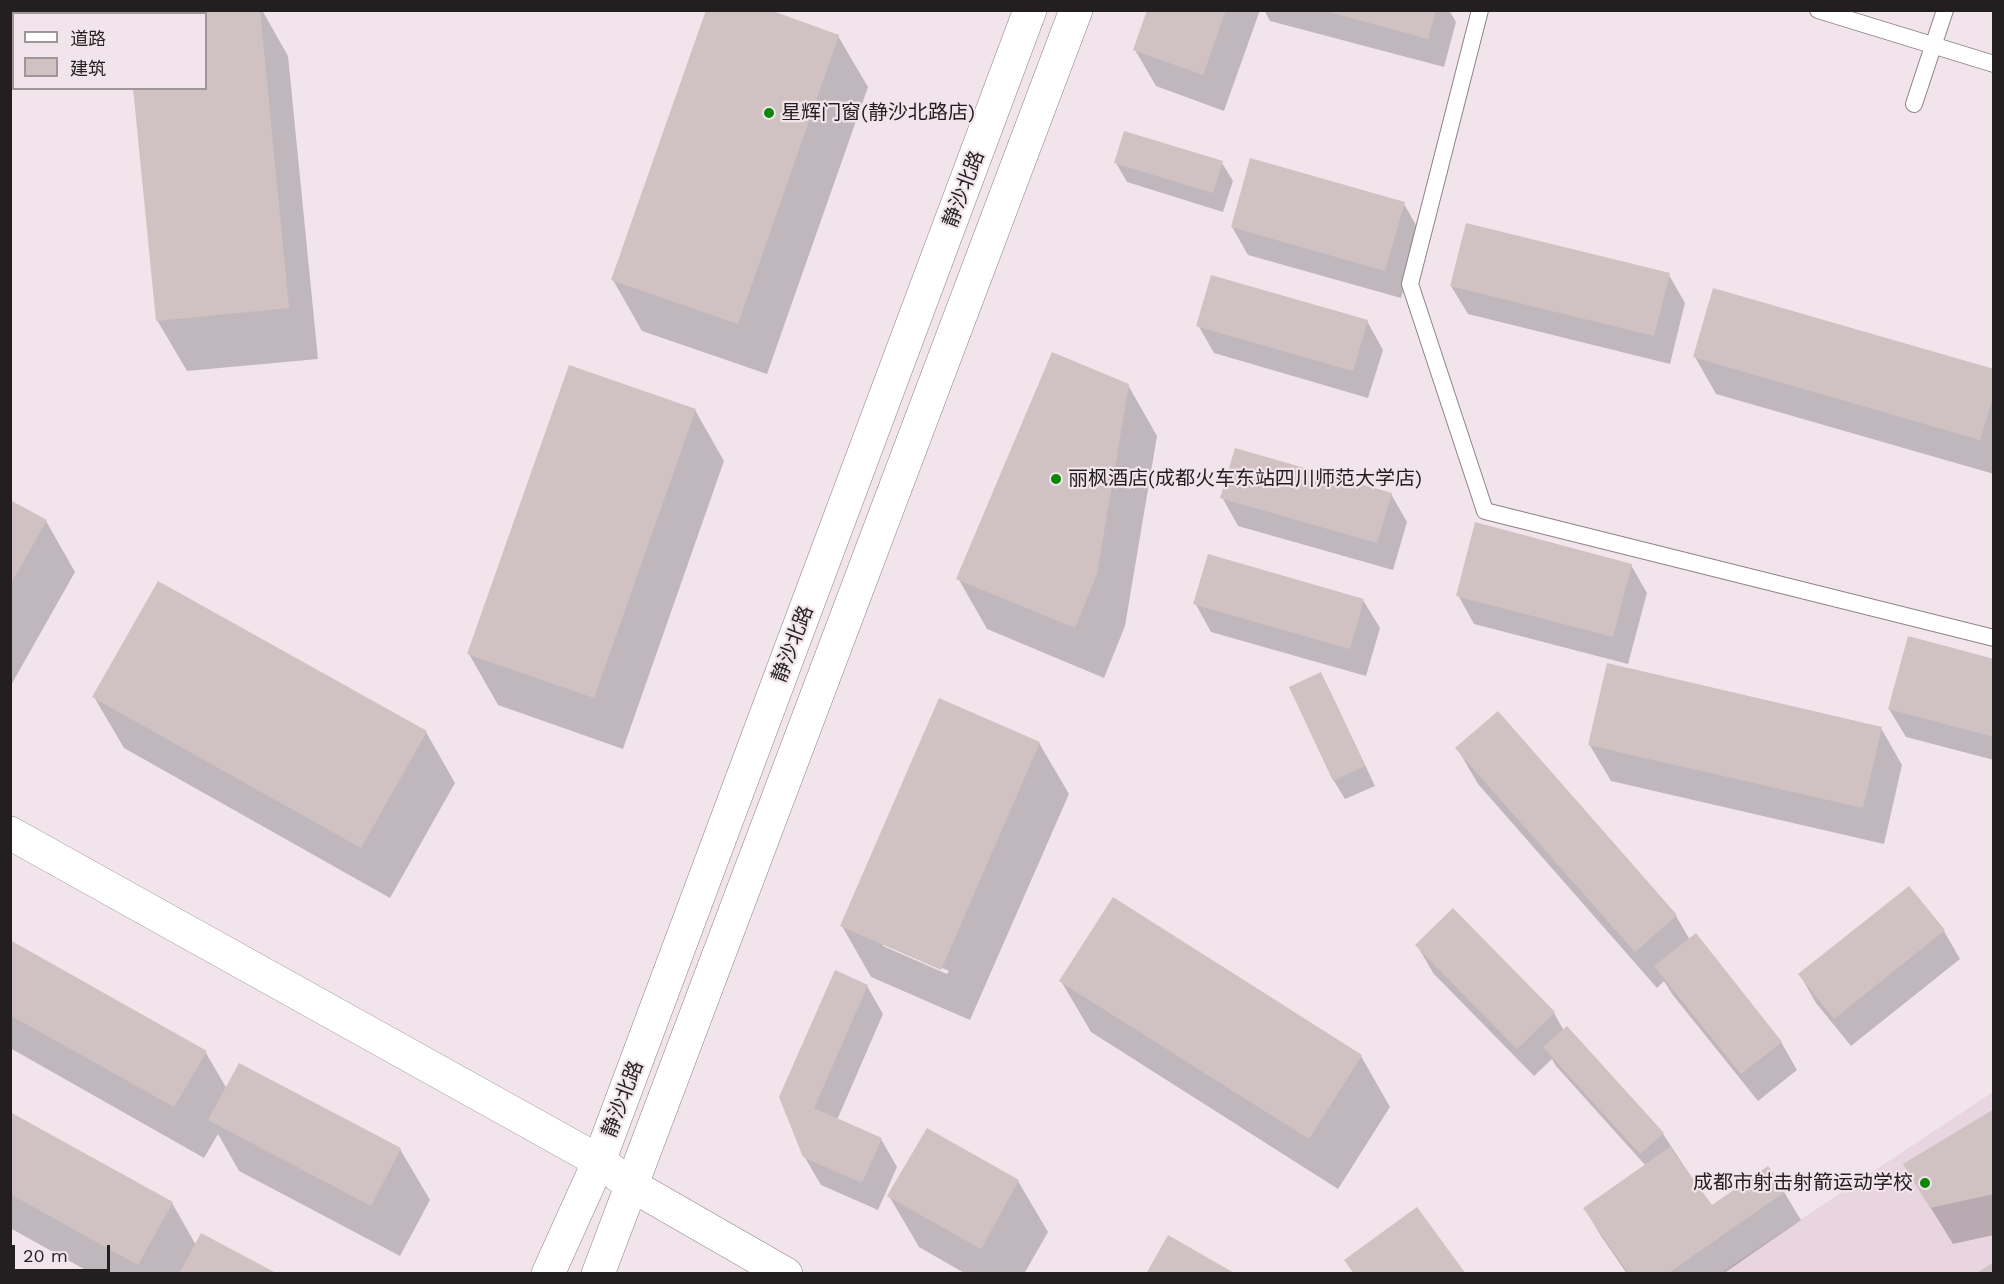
<!DOCTYPE html>
<meta charset="utf-8">
<style>
body{margin:0}
#map{position:relative;width:2004px;height:1284px;overflow:hidden;background:#f1e5eb;font-family:"Work Sans","Noto Sans SC",sans-serif}
canvas{display:block}
.frame{position:absolute;inset:0;border:12px solid #231f21;pointer-events:none}
.legend{position:absolute;left:12px;top:12px;width:195px;height:78px;box-sizing:border-box;background:#f1e5eb;border:2px solid #9f969a;margin:0;padding:8px 10px;list-style:none;font-size:18px;color:#231f21}
.legend li{display:flex;align-items:center;gap:12px;height:30px}
.legend b{width:30px;border:2px solid #9f969a}
.scale{position:absolute;left:12px;top:1245px;width:98px;height:27px;box-sizing:border-box;border:3px solid #231f21;border-top:0;padding-left:8px;font-size:18px;line-height:21px;white-space:nowrap;color:#231f21;-webkit-text-stroke:4px #f1e5eb;paint-order:stroke}
</style>
<div id="map">
<canvas width="2004" height="1284"></canvas>
<div class="frame"></div>
<ul class="legend">
<li><b style="height:8px;background:#fff"></b>道路</li>
<li><b style="height:16px;background:#d0c2c3"></b>建筑</li>
</ul>
<div class="scale">20 m</div>
</div>
<script>
const ctx = document.querySelector('canvas').getContext('2d');
ctx.lineJoin = 'round';
function paint(path, color) { ctx.fillStyle = color; ctx.fill(path, 'evenodd'); }
const poly = rows => new Path2D(rows.map(r => 'M' + r).join(''));
function strokePath(path, color, width, dash) { ctx.strokeStyle = color; ctx.lineWidth = width; ctx.lineCap = dash ? 'butt' : 'round'; ctx.setLineDash(dash || []); ctx.stroke(path); }
function write(font, color, halo, rows, align = 'center') {
  ctx.font = font + ' "Work Sans","Noto Sans SC",sans-serif'; ctx.lineWidth = 4.5; ctx.setLineDash([]); ctx.textBaseline = 'middle'; ctx.strokeStyle = halo; ctx.fillStyle = color; for (const [text, x, y, turn = 0] of rows) {
    ctx.save(); ctx.translate(x, y); ctx.rotate((+turn || 0) * Math.PI / 180); ctx.textAlign = isNaN(turn) ? turn : align; if (halo) ctx.strokeText(text, 0, 0); ctx.fillText(text, 0, 0); ctx.restore();
  }
}
paint(poly([
 [1993,1092,1993,1273,1720,1273]
]), '#e8d5df');
paint(poly([
 [199,10,262,10,288,56,318,359,187,371,157,320,206,88,206,14,167,14],
 [1149,10,1260,10,1224,111,1156,86,1135,50],
 [1264,10,1449,10,1456,22,1444,67,1270,21],
 [838,36,868,87,767,374,642,331,613,280],
 [1116,163,1222,163,1233,181,1223,212,1127,182],
 [1404,204,1420,232,1401,298,1248,255,1232,227],
 [1669,275,1685,303,1670,364,1468,314,1451,286],
 [1367,321,1383,350,1368,398,1214,353,1198,325],
 [1695,357,1994,370,1994,474,1716,394],
 [1128,385,1157,436,1125,626,1104,678,987,629,958,578],
 [695,410,724,461,623,749,498,705,469,654],
 [1391,494,1407,522,1393,570,1238,526,1222,497],
 [10,502,46,521,75,572,10,687],
 [1631,565,1647,593,1628,664,1474,624,1458,595],
 [1363,600,1380,628,1366,676,1211,632,1195,603],
 [1994,660,1994,760,1906,737,1889,709],
 [1321,674,1331,693,1375,786,1345,799,1334,781,1291,687],
 [94,697,426,732,455,783,390,898,124,748],
 [1881,728,1902,765,1884,844,1611,781,1589,744],
 [1039,743,1069,794,970,1020,871,977,842,926],
 [883,943,949,971,947,974,883,946],
 [1457,748,1676,916,1690,940,1781,1042,1797,1070,1758,1101,1672,994,1664,981,1657,988,1478,784],
 [1909,888,1944,931,1960,959,1851,1046,1816,1003,1800,975],
 [1453,910,1554,1013,1564,1031,1567,1028,1663,1134,1711,1207,1784,1192,1801,1220,1723,1274,1627,1274,1601,1236,1585,1209,1646,1166,1556,1066,1552,1059,1534,1076,1433,973,1417,945],
 [10,942,206,1053,227,1089,400,1149,430,1200,400,1256,239,1171,218,1134,204,1158,10,1048],
 [1061,981,1361,1056,1390,1107,1338,1189,1091,1032],
 [867,986,883,1014,837,1120,881,1139,897,1167,878,1210,821,1185,804,1156,780,1097],
 [1994,1111,1994,1235,1953,1244,1926,1200],
 [10,1114,172,1203,196,1245,275,1274,93,1274,10,1228],
 [1018,1181,1048,1232,1024,1274,966,1274,919,1247,889,1196]
]), '#0003');
paint(poly([
 [183,10,260,10,289,308,156,321,133,88,206,88,206,14,168,14,168,12],
 [706,10,770,10,839,35,738,324,611,280],
 [1147,10,1226,10,1203,75,1133,50],
 [1322,10,1436,10,1428,39],
 [1124,131,1223,161,1213,193,1114,163],
 [1250,158,1405,202,1385,271,1231,227],
 [1466,223,1670,273,1654,336,1450,286],
 [1211,275,1368,320,1353,371,1196,326],
 [1713,288,1994,369,1994,394,1980,440,1693,357],
 [1052,352,1129,384,1097,574,1075,628,956,579],
 [569,365,696,409,594,698,467,654],
 [1235,448,1392,493,1377,543,1220,498],
 [10,500,47,520,10,585],
 [1475,522,1632,564,1613,637,1456,596],
 [1208,554,1364,599,1350,649,1193,604],
 [158,581,427,731,361,848,92,697],
 [1908,636,1994,659,1994,737,1888,709],
 [1607,663,1882,727,1863,808,1588,745],
 [1321,672,1365,766,1333,781,1289,687],
 [939,698,1040,742,941,970,840,926],
 [1498,711,1677,915,1635,952,1455,748],
 [1909,886,1945,930,1834,1019,1798,974],
 [1113,897,1362,1055,1309,1139,1059,981],
 [1453,908,1555,1012,1517,1049,1415,945],
 [1696,933,1782,1042,1741,1074,1654,966],
 [10,940,207,1051,174,1107,10,1015],
 [835,970,868,985,814,1108,882,1138,862,1183,803,1157,779,1097],
 [1567,1026,1664,1133,1640,1154,1543,1047],
 [239,1063,401,1148,371,1206,208,1120],
 [1994,1109,1994,1194,1930,1208,1903,1164],
 [10,1112,173,1202,138,1265,10,1194],
 [927,1128,1019,1180,981,1249,887,1196],
 [1670,1147,1712,1205,1768,1166,1786,1191,1667,1274,1629,1274,1583,1208],
 [1417,1207,1466,1274,1354,1274,1344,1260],
 [201,1233,278,1274,179,1274],
 [1168,1235,1236,1274,1146,1274],
 [1994,1262,1994,1274,1975,1274]
]), '#d0c2c3');
const service = poly([
 [1480,10,1410,284,1485,511,1994,638],
 [1818,10,1994,64],
 [1914,104,1945,10]
]);
const minor = poly([
 [10,833,599,1161,631,1185,786,1274]
]);
const tertiary = poly([
 [548,1274,599,1161,1030,10],
 [598,1274,1076,10]
]);
strokePath(service, '#8d8388', 18);
strokePath(minor, '#8d8388', 34);
strokePath(tertiary, '#8d8388', 34);
strokePath(service, '#fff', 16);
strokePath(minor, '#fff', 33);
strokePath(tertiary, '#fff', 33);
for (const [x, y, r, color] of [
 [769,113,6,"#0c870a"],
 [1056,479,6,"#0c870a"],
 [1925,1183,6,"#0c870a"]
]) { const dot = new Path2D(); dot.arc(x, y, r, 0, 2 * Math.PI); ctx.fillStyle = color; ctx.fill(dot); strokePath(dot, '#f1e5eb', 2); }
write('20px', '#231f21', '#f1e5eb', [
 ["星辉门窗(静沙北路店)",781,113],
 ["丽枫酒店(成都火车东站四川师范大学店)",1068,479],
 ["成都市射击射箭运动学校",1913,1183,"right"]
], 'left');
write('20px', '#231f21', '#f1e5eb', [
 ["静沙北路",964,189,-69],
 ["静沙北路",793,644,-69],
 ["静沙北路",623,1099,-69]
]);
</script>
